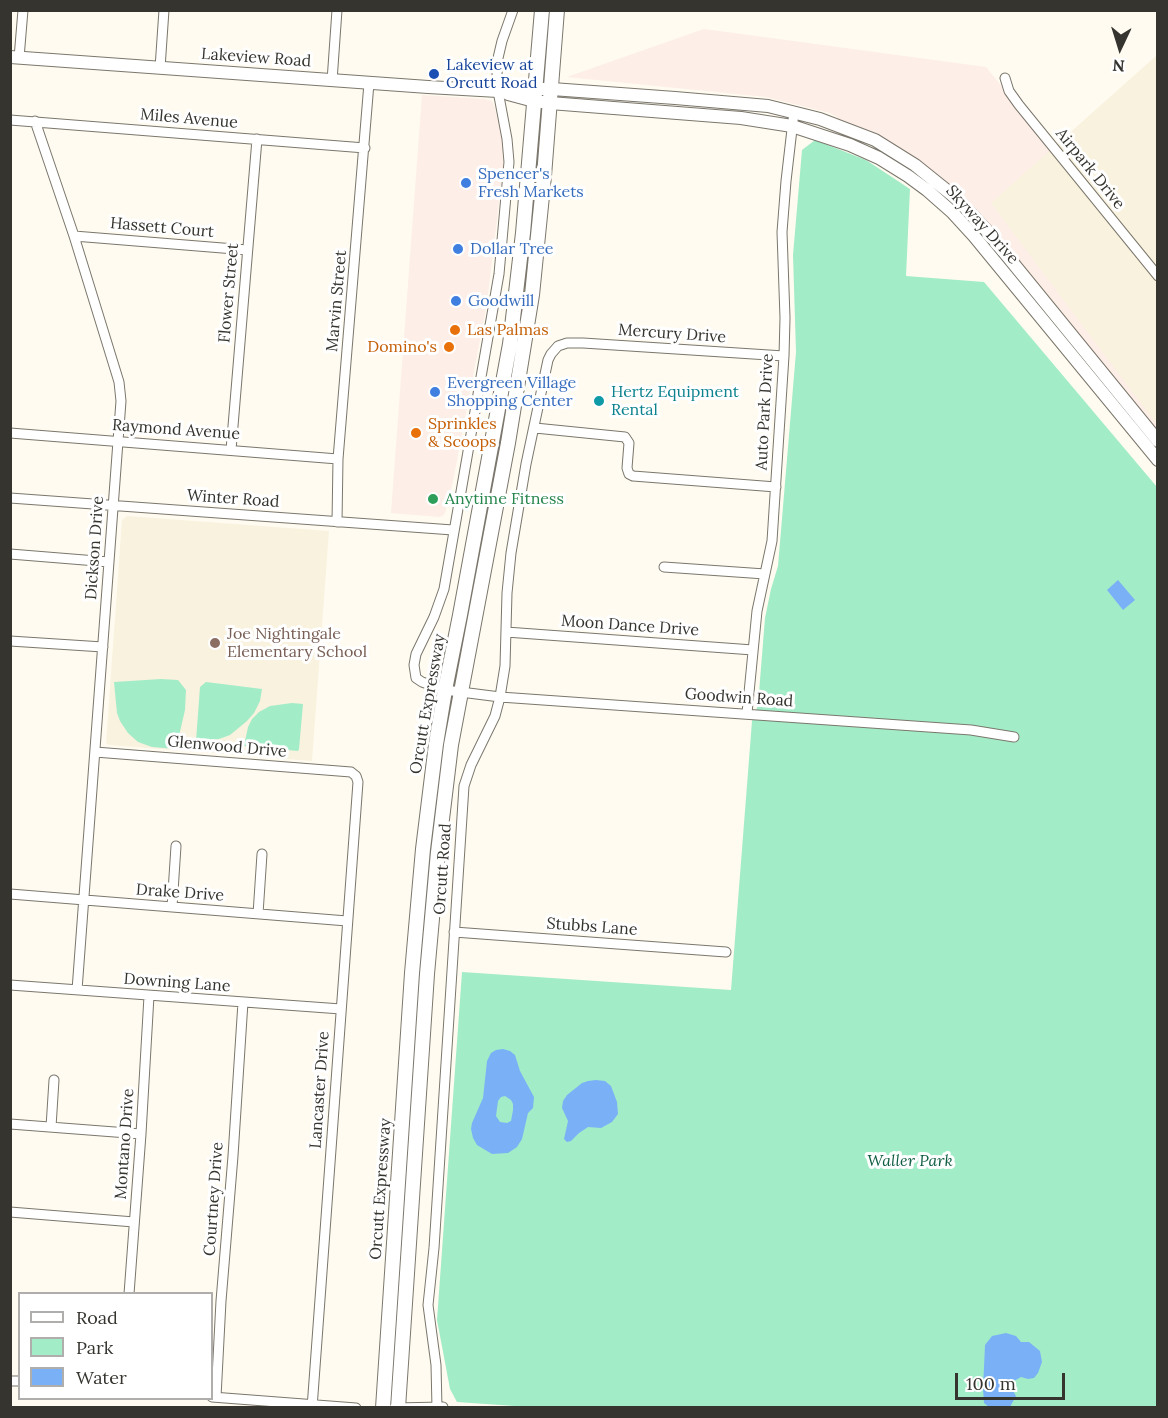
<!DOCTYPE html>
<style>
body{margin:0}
#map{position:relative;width:1168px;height:1418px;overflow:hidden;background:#fffbf1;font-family:Lora,serif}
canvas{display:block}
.frame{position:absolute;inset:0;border:12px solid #36342f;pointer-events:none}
.legend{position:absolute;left:18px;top:1292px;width:195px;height:108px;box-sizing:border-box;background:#fff;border:2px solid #afaeac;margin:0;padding:8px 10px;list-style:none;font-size:18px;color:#36342f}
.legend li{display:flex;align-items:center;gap:12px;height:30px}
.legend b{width:30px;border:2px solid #afaeac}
.north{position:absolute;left:1090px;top:18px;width:60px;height:60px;-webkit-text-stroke:4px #fff;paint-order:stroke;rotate:184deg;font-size:16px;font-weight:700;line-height:24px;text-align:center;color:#36342f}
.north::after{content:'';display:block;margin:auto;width:21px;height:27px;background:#36342f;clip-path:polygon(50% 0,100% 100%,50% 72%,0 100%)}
.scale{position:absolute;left:955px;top:1373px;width:110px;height:27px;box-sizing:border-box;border:3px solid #36342f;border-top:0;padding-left:8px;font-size:18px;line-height:21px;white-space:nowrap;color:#36342f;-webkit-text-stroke:4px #fff;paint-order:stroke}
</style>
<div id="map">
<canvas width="1168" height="1418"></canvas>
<div class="frame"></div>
<ul class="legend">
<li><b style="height:8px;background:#fff"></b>Road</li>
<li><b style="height:16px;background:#a3ecc8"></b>Park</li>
<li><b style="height:16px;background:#7ab1f6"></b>Water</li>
</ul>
<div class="north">N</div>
<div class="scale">100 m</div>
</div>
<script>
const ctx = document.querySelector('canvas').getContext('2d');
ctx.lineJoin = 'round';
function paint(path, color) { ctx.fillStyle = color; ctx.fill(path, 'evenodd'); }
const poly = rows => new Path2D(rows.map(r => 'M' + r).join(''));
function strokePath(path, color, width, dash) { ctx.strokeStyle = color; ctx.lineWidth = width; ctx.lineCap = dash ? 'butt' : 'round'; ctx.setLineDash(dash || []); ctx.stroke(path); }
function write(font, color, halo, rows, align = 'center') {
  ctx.font = font + ' Lora,serif'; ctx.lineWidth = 6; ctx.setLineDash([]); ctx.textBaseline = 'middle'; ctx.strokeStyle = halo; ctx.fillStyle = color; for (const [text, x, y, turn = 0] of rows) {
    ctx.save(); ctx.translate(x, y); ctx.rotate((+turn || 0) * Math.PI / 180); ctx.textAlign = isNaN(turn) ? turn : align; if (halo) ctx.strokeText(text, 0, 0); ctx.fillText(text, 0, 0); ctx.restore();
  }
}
paint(poly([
 [704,29,986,67,1157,277,1157,458,951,197,874,141,830,113,766,97,567,77],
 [422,95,484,99,492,101,495,108,502,137,504,161,487,303,453,481,445,513,442,516,439,517,391,513]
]), '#fdeee7');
paint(poly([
 [1157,55,1157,425,991,203],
 [127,516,329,531,312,761,109,745,106,743,122,520]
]), '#f9f2de');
paint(poly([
 [815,140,866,160,910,189,906,276,984,282,1157,487,1157,1407,543,1408,457,1402,450,1389,437,1320,462,972,731,990,752,721,758,705,765,618,771,589,778,566,796,352,793,255,802,150],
 [161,679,178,680,186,690,185,710,176,749,152,747,138,742,128,733,120,721,117,713,114,682],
 [206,682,262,689,260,701,254,713,247,721,230,735,219,739,196,741,200,687],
 [292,703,303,704,299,749,298,751,244,746,248,727,252,719,259,712,270,706]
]), '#a3ecc8');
paint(poly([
 [1118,580,1135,600,1123,610,1107,590],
 [503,1049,510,1051,515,1055,520,1071,534,1097,533,1108,528,1113,522,1139,517,1147,508,1153,492,1154,477,1145,473,1138,471,1129,472,1123,483,1098,487,1061,491,1053,496,1050],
 [505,1096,511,1100,513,1104,513,1110,511,1121,507,1123,500,1122,496,1116,498,1101,501,1097],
 [596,1080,605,1081,611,1086,617,1102,618,1114,612,1122,601,1128,588,1127,579,1133,571,1141,567,1142,564,1139,568,1121,562,1108,563,1101,567,1095,582,1083,588,1081],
 [1006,1333,1016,1336,1021,1342,1029,1342,1040,1351,1042,1362,1038,1373,1034,1378,1028,1379,1021,1377,1014,1381,1012,1389,1016,1396,1010,1407,989,1407,984,1403,983,1389,985,1345,992,1336]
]), '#7ab1f6');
const minor = poly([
 [513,10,502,41,498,58,497,74,498,91,507,139,509,162,499,274,444,589,434,617,416,654,414,665,416,678,422,682,445,690,500,697,971,730,1014,737],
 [19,58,23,10],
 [160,68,164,10],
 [1005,78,1009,91,1019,105,1158,276],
 [332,81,337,10],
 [10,120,365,148],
 [35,121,74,236,119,382,121,401,77,990],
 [74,236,247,250],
 [535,428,625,437,629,443,627,468,629,474,633,476,776,487],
 [10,433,338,459],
 [231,450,257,139],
 [10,498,453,530],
 [337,522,338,459,369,83],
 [10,554,109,562],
 [664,567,765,574],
 [506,632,753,650],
 [10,641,103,647],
 [747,713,757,611,772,541,784,356,785,318,782,232,786,181,794,112],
 [95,752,351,772,356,776,358,782,312,1408],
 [10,894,347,921],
 [172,907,176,846],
 [258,914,262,854],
 [454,932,726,952],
 [10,985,341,1009],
 [10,1124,141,1134],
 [51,1127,54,1080],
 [10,1212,134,1222],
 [129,1294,141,1134,149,996],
 [10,1381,20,1381],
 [212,1397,356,1408],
 [216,1397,221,1301,233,1156,243,1002],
 [394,1408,443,1407],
 [437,1408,436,1365,428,1305,434,1248,464,786,471,765,495,716,500,697,505,666,507,593,511,553,526,464,548,360,551,354,558,346,567,343,583,343,784,356]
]);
const major = poly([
 [10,57,428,87,498,91,536,89,552,89,675,98,768,106,820,119,875,140,915,165,956,198,986,230,1158,441],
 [508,94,534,101,550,103,741,118,792,126,850,145,879,158,908,176,927,190,952,212,974,236,1158,460]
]);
const highway = poly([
 [383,1408,412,973,423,849,436,744,445,690,460,615,510,344,523,233,542,10],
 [398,1408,427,974,438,852,451,745,508,443,532,295,544,176,557,10]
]);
strokePath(minor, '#7b776c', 11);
strokePath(major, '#7b776c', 14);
strokePath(highway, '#7b776c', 16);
strokePath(minor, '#fff', 9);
strokePath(major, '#fff', 12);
strokePath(highway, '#fff', 14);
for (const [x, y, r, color] of [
 [434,74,6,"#1a4fb4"],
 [466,183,6,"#3f7fe0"],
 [458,249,6,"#3f7fe0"],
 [456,301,6,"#3f7fe0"],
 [455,330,6,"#e8710a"],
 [449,347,6,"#e8710a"],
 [435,392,6,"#3f7fe0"],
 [599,401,6,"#0f9aa8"],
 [416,433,6,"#e8710a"],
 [433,499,6,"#2e9e5b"],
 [215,643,6,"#8d6e63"]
]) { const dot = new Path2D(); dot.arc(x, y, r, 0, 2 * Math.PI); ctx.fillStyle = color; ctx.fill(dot); strokePath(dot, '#fff', 2); }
write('16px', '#36342f', '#fff', [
 ["Lakeview Road",256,58,4],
 ["Miles Avenue",189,119,5],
 ["Airpark Drive",1090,169,51],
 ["Skyway Drive",982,225,48],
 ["Hassett Court",162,228,5],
 ["Flower Street",229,293,-85],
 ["Marvin Street",337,301,-85],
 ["Mercury Drive",672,334,4],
 ["Auto Park Drive",765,412,-87],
 ["Raymond Avenue",176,430,4],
 ["Winter Road",233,499,4],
 ["Dickson Drive",95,548,-86],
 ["Moon Dance Drive",630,626,4],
 ["Goodwin Road",739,698,4],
 ["Orcutt Expressway",428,704,-80],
 ["Glenwood Drive",227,747,5],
 ["Orcutt Road",443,869,-86],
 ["Drake Drive",180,893,4],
 ["Stubbs Lane",592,927,4],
 ["Downing Lane",177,983,4],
 ["Lancaster Drive",320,1090,-86],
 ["Montano Drive",125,1144,-86],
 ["Orcutt Expressway",381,1189,-86],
 ["Courtney Drive",214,1199,-86]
]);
write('16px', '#164399', '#fff', [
 ["Lakeview at",446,65],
 ["Orcutt Road",446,83]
], 'left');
write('16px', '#366cbe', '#fff', [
 ["Spencer's",478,174],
 ["Fresh Markets",478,192],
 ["Dollar Tree",470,249],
 ["Goodwill",468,301],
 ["Evergreen Village",447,383],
 ["Shopping Center",447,401]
], 'left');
write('16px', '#c56008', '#fff', [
 ["Las Palmas",467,330],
 ["Domino's",437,347,"right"],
 ["Sprinkles",428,424],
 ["& Scoops",428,442]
], 'left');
write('16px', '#0d838f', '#fff', [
 ["Hertz Equipment",611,392],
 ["Rental",611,410]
], 'left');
write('16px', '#27864d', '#fff', [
 ["Anytime Fitness",445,499]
], 'left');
write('16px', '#785e54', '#fff', [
 ["Joe Nightingale",227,634],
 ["Elementary School",227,652]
], 'left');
write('italic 16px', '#0e5d40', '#fff', [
 ["Waller Park",910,1161]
]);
</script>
